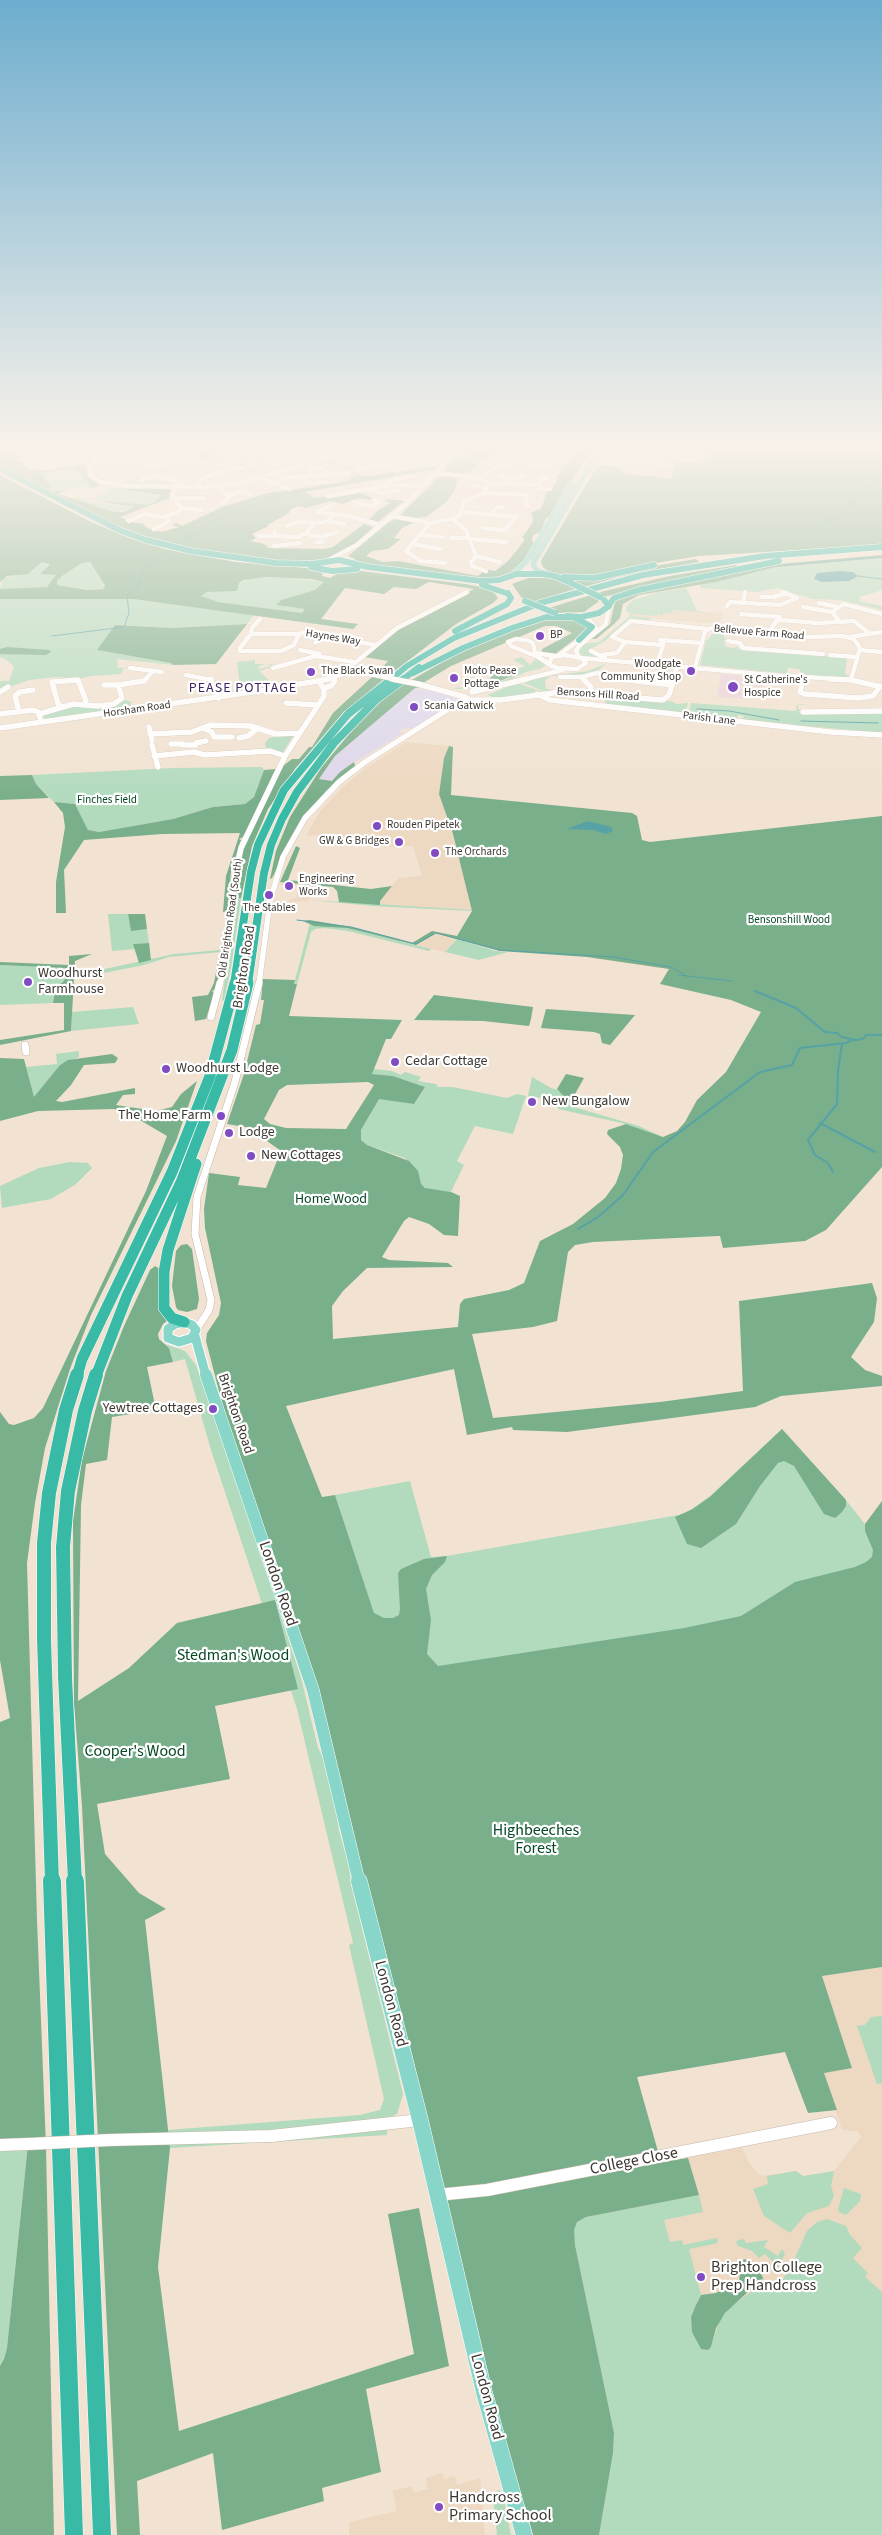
<!DOCTYPE html>
<style>
body{margin:0}
canvas{display:block;background:#f1e2d1}
</style>
<canvas width="882" height="2535"></canvas>
<script>
const ctx = document.querySelector('canvas').getContext('2d');
ctx.lineJoin = 'round';
function paint(path, color) { ctx.fillStyle = color; ctx.fill(path, 'evenodd'); }
const poly = rows => new Path2D(rows.map(r => 'M' + r).join(''));
function strokePath(path, color, width, dash) { ctx.strokeStyle = color; ctx.lineWidth = width; ctx.lineCap = dash ? 'butt' : 'round'; ctx.setLineDash(dash || []); ctx.stroke(path); }
function write(font, color, halo, rows, align = 'center') {
  ctx.font = font + ' "Source Sans 3",sans-serif'; ctx.lineWidth = 4.5; ctx.setLineDash([]); ctx.textBaseline = 'middle'; ctx.strokeStyle = halo; ctx.fillStyle = color; for (const [text, x, y, turn = 0] of rows) {
    ctx.save(); ctx.translate(x, y); ctx.rotate((+turn || 0) * Math.PI / 180); ctx.textAlign = isNaN(turn) ? turn : align; if (halo) ctx.strokeText(text, 0, 0); ctx.fillText(text, 0, 0); ctx.restore();
  }
}
paint(poly([
 [627,444,669,444,668,445,672,446,674,444,709,444,706,453,703,453,707,454,704,462,682,464,618,456],
 [415,688,446,694,458,700,413,728,398,730,403,733,341,771,332,781,319,779,336,755]
]), '#ded7ec');
paint(poly([
 [653,467,675,469,672,479,646,476],
 [687,589,697,612,723,613,720,624,629,617,631,607,675,591],
 [406,742,449,746,444,758,439,794,453,834,472,910,380,905,379,901,399,878,422,876,413,846,381,847,337,837,306,835,320,812,342,788,367,767],
 [280,882,314,884,313,895,311,895,308,901,285,902,284,908,276,908,277,902,285,902,297,897,299,886,279,885],
 [434,933,439,933,457,939,445,952,416,945],
 [882,1967,882,2535,563,2535,498,2192,742,2148,749,2163,758,2174,763,2176,796,2171,803,2176,834,2171,861,2137,858,2131,842,2130,824,2073,852,2067,821,1976],
 [442,2473,444,2479,455,2476,457,2485,480,2478,485,2535,349,2535,349,2522,397,2511,393,2491,412,2486,413,2493,428,2489,426,2478]
]), '#edd8c1');
paint(poly([
 [721,674,763,678,762,687,748,686,745,699,717,697]
]), '#ecd3da');
paint(poly([
 [249,444,255,444,254,447,262,447,260,452,261,449,250,449,250,451,256,451,255,455,260,456,261,454,271,453,271,456,262,458,253,455,247,457,266,465,264,466,247,459,249,460,241,463,257,471,246,474,233,471,227,473,232,470,236,472,246,469,235,464,245,461,240,459,244,456,237,454,212,462,218,465,211,462,214,461,208,458,210,458,208,456,237,452],
 [325,459,340,461,354,468,350,470,364,476,416,469,368,476,355,476,353,479,348,481,339,483,338,479,352,478,350,476,352,475,343,473,339,467,319,461,265,477,269,481,264,477],
 [98,462,135,462,107,468,94,466,93,474,97,478,108,479,104,481,119,483,128,480,123,478,129,480,150,474,152,475,149,472,155,470,154,468,162,467,159,468,170,471,137,479,143,481,157,476,175,482,196,484,141,486,111,483,100,480,92,475,94,463],
 [74,468,90,485,90,488,101,484,86,475,86,470,92,478,103,485,89,490,87,486,51,492,49,490,51,486,39,473],
 [110,485,125,487,121,490,162,495,153,504,141,506,93,499,109,491,105,489,119,488,106,486],
 [77,497,91,499,87,502,136,507,118,512,67,498],
 [882,558,882,590,860,597,859,601,882,606,882,610,841,600,812,599,778,588,757,592,700,588,701,584,776,567],
 [42,562,50,563,41,574,62,576,82,563,90,562,105,588,87,590,58,585,37,589,0,589,3,578,31,572],
 [280,577,325,582,315,590,281,600,276,605,306,609,302,613,218,602,206,600,201,595,207,592,237,591,239,583,245,579],
 [686,588,697,611,720,614,675,610,672,610,673,614,666,613,665,611,664,615,659,615,659,610,657,616,632,614,631,616,651,618,648,621,627,621,605,641,589,650,607,659,585,657,579,653,583,644,599,642,629,617,630,613,626,612,626,607,633,600,659,592],
 [46,598,133,599,254,615,247,624,171,628,115,625,98,650,171,663,173,665,117,659,118,668,129,667,124,668,121,674,91,676,78,679,56,677,30,680,0,690,0,681,9,681,14,667,8,661,0,657,0,599],
 [714,630,724,630,724,638,733,639,734,636,734,639,738,639,724,640,725,646,732,648,737,647,738,645,738,649,847,658,845,673,850,678,803,675,799,669,788,668,787,672,791,674,700,665,706,640,709,639],
 [522,657,530,665,536,659,535,657,546,665,540,669,526,672,506,682,485,688,458,689,423,683,453,688,493,685,514,676,509,672,525,666,513,660],
 [255,660,255,664,265,664,258,667,259,669,272,666,266,664,278,665,259,671,270,681,240,687,237,662],
 [607,663,596,672,582,676,550,676,545,681,546,689,554,690,546,692,521,682,548,676,588,671],
 [517,683,543,692,499,699,487,695],
 [597,697,670,701,677,704,688,703,685,714,606,705,605,700],
 [125,700,132,702,130,707,132,710,56,720,45,720,43,715,73,705,109,706],
 [691,703,796,711,797,705,800,704,807,704,798,705,798,709,801,710,798,712,803,713,882,712,882,733,742,720,744,716,738,715,737,718,739,719,688,715],
 [294,734,282,754,273,751,271,748,266,748,265,743,269,738],
 [262,767,264,770,254,797,245,804,213,807,173,819,99,832,88,830,75,804,54,802,36,784,32,775,173,768],
 [241,898,231,967,224,1000,222,1001,235,899],
 [309,900,472,910,472,911,373,906],
 [108,914,128,914,131,930,147,929,149,943,134,944,134,949,112,951],
 [310,923,347,928,431,949,429,951,348,931,325,928,315,929,311,932,297,984,294,984],
 [457,939,496,951,508,952,479,960,445,952],
 [220,950,220,952,169,957,144,965,73,979,74,976,77,975,174,954],
 [0,965,65,968,68,971,64,981,56,987,53,1003,0,1005],
 [133,1007,139,1024,71,1031,72,1012],
 [79,1051,79,1057,60,1065,34,1098,26,1067,57,1064,56,1054],
 [374,1069,392,1071,401,1075,405,1072,421,1077,418,1081,436,1084,438,1087,453,1087,507,1098,517,1094,526,1096,513,1134,475,1126,457,1161,464,1165,451,1192,428,1189,422,1186,405,1158,367,1145,361,1140,361,1130,379,1098,414,1104,425,1087,393,1076,372,1074],
 [532,1077,551,1088,558,1090,566,1099,571,1101,568,1105,570,1106,639,1126,663,1137,626,1124,558,1109,557,1100,528,1096],
 [70,1162,88,1163,92,1168,76,1184,51,1199,2,1208,0,1186,39,1168],
 [165,1344,185,1351,196,1365,248,1514,301,1678,318,1748,326,1763,335,1802,339,1831,349,1865,351,1884,403,2094,397,2114,387,2119,387,2135,170,2148,168,2130,360,2115,380,2110,384,2099,349,1945,353,1943,297,1709,211,1450,185,1359,173,1362,169,1348],
 [782,1429,846,1500,882,1546,882,1609,396,1680,335,1495,410,1481,431,1557,447,1556,684,1514,709,1497],
 [882,2016,882,2083,877,2084,857,2026,865,2025,871,2017],
 [28,2143,7,2348,4,2359,0,2366,0,2145],
 [796,2171,803,2176,834,2171,831,2186,834,2196,829,2206,807,2213,790,2233,764,2216,753,2189,768,2184,767,2176],
 [844,2188,861,2194,860,2201,846,2215,839,2212,838,2209],
 [699,2195,703,2212,664,2220,670,2242,682,2240,683,2245,717,2238,718,2243,689,2249,701,2295,692,2313,691,2324,707,2350,711,2347,719,2322,729,2308,752,2291,763,2278,773,2290,780,2283,790,2269,807,2231,817,2222,827,2219,846,2226,850,2235,862,2248,853,2258,868,2273,865,2277,882,2292,882,2535,599,2535,613,2453,614,2433,575,2245,573,2230,577,2222,586,2217],
 [744,2239,746,2243,768,2240,764,2247,778,2256,782,2249,785,2254,778,2267,771,2270,776,2265,765,2254,759,2258,752,2251,738,2246,736,2241],
 [499,2490,503,2495,511,2535,497,2535,493,2497,495,2492]
]), '#b2dbbe');
paint(poly([
 [0,444,21,444,18,450,21,458,15,460,26,463,24,466,28,467,29,470,86,465,86,475,100,485,90,488,90,485,74,468,40,473,51,486,49,490,51,492,68,489,58,494,115,512,123,512,135,507,91,500,148,505,155,502,161,495,119,489,173,488,169,494,170,498,120,517,125,519,125,521,143,524,149,529,161,532,179,527,172,525,176,523,182,526,222,507,268,493,339,483,348,481,356,475,368,476,438,466,434,470,305,492,314,498,358,492,373,498,370,500,360,498,343,504,331,501,306,508,298,506,290,510,289,513,267,525,269,526,252,534,256,538,250,541,264,544,269,548,324,549,333,547,364,524,373,527,355,545,335,556,318,562,274,560,204,552,130,532,0,468],
 [172,444,249,444,251,445,236,452,208,456,205,459,186,450,169,452],
 [525,444,601,444,583,462,550,517,546,518,541,532,533,535,532,541,535,543,521,566,512,573,498,578,474,578,370,566,354,561,355,559,348,556,389,522,397,518,415,522,402,528,394,538,401,539,388,549,372,551,366,556,383,562,398,561,478,576,486,569,495,571,507,562,518,549,525,539,522,538,533,522,532,513,529,513,541,509,548,490,552,489,558,479,556,476,576,454,555,446,550,447,489,456,480,460,482,461,478,462,478,467,462,475,443,472,452,459,461,456,465,448,470,447,476,451,497,445],
 [709,444,882,444,882,545,699,556,637,566,592,576,568,576,549,572,543,567,541,562,543,557,598,465,620,467,621,471,625,473,672,479,674,463,662,461,701,462,705,459,702,458,706,458,707,454,703,453,706,453],
 [0,475,91,522,127,537,165,549,235,562,318,569,323,571,322,576,330,578,342,571,352,570,465,584,486,588,493,591,498,598,493,603,456,624,388,676,376,674,388,661,364,657,398,629,474,589,429,582,416,589,394,587,384,594,345,588,321,619,358,624,353,629,133,599,0,599,0,589,47,587,56,575,40,574,50,564,42,562,28,574,7,576,0,582],
 [90,562,105,586,103,589,87,590,57,585,57,581,62,576,82,563],
 [269,577,311,579,324,582,315,590,281,600,276,605,305,609,302,613,218,602,201,596,207,592,237,591,239,583,243,580],
 [441,475,458,477,455,490,446,502,426,517,413,518,399,516],
 [388,499,404,501,378,522,368,521,378,510,391,503,385,501],
 [882,555,882,558,776,567,716,582,639,595,623,604,620,618,614,624,596,639,591,639,610,624,615,601,631,594,778,564],
 [696,559,699,562,618,577,584,587,564,578,577,579],
 [736,565,738,567,603,597,596,593,670,576],
 [528,578,555,578,578,588,534,602,521,597,512,584],
 [591,595,598,598,598,602,584,612,558,613,549,608],
 [575,619,588,627,587,630,555,654,542,652,542,649,572,633,556,626,545,626,451,666,423,683,410,681,470,646,541,620],
 [247,624,216,664,173,665,171,663,97,650,115,625,171,628],
 [7,647,49,650,51,652,46,655,0,654,0,649],
 [498,667,515,675,490,685,465,687,466,684,486,684],
 [373,676,385,678,342,714,295,769,268,809,252,846,241,898,235,899,236,882,242,877,237,872,243,848,283,766,292,759,299,759,309,747,312,747,333,713],
 [403,683,421,687,415,688,335,756,319,779,332,781,340,772,354,762,355,766,326,791,300,822,272,878,270,879,276,851,290,817,321,768,364,716],
 [449,746,453,747,451,795,632,813,637,816,642,840,650,842,882,816,882,1167,826,1230,805,1241,723,1248,720,1236,718,1236,593,1242,575,1245,568,1252,557,1321,533,1327,472,1334,493,1418,660,1402,743,1391,739,1301,872,1283,877,1298,874,1322,851,1357,865,1370,882,1376,882,1386,781,1396,755,1407,567,1432,513,1430,512,1427,467,1435,454,1369,286,1406,322,1497,335,1495,374,1613,384,1618,393,1618,399,1615,400,1609,398,1573,401,1569,424,1559,447,1556,445,1562,432,1575,426,1589,431,1620,427,1654,438,1666,684,1628,741,1616,795,1582,855,1567,866,1562,872,1557,873,1550,865,1531,865,1524,882,1501,882,1967,822,1976,852,2068,824,2073,837,2110,808,2113,785,2052,637,2077,661,2162,688,2158,699,2195,586,2217,577,2222,574,2230,575,2245,614,2433,613,2453,599,2535,533,2535,491,2391,409,2042,400,2043,324,1738,241,1476,206,1341,207,1333,219,1315,221,1303,205,1228,204,1209,209,1173,240,1177,238,1185,266,1188,281,1151,267,1141,262,1133,251,1128,227,1124,244,1074,256,1025,260,1024,264,1000,261,1000,263,979,295,980,294,984,297,984,289,1016,402,1020,391,1039,386,1039,372,1074,393,1076,425,1087,414,1104,379,1099,361,1130,361,1140,367,1145,409,1161,418,1171,421,1184,425,1188,451,1192,460,1196,458,1236,444,1235,429,1224,409,1217,404,1221,382,1257,389,1260,448,1263,453,1267,367,1268,343,1291,332,1306,333,1339,458,1327,460,1304,464,1299,509,1290,524,1283,540,1241,573,1224,605,1198,616,1183,621,1169,623,1155,620,1147,607,1134,608,1130,626,1124,663,1137,677,1131,685,1122,697,1100,726,1072,761,1012,731,1000,660,984,669,969,587,957,500,951,436,933,416,945,347,928,314,926,303,921,309,920,351,927,412,943,432,931,457,936,472,911,453,834,439,794,444,758],
 [368,1082,374,1085,346,1129,286,1128,270,1124,264,1119,279,1090,287,1085],
 [276,769,243,837,239,839,241,840,231,871,228,911,223,912,226,876,240,833,162,834,84,840,64,870,66,913,56,913,56,882,65,827,63,813,54,802,75,804,88,830,99,832,173,819,213,807,245,804,254,797,264,770],
 [32,775,36,784,49,798,0,800,0,776],
 [296,846,300,848,288,880,371,889,392,886,380,901,380,905,339,902,337,891,333,887,280,882],
 [128,914,145,914,147,929,131,931],
 [149,943,151,960,139,963,133,944],
 [220,952,224,954,222,965,217,988,212,991,214,994,206,1019,195,1021,192,997,208,995,214,983],
 [92,954,75,961,71,1031,0,1045,0,1040,64,1030,64,1003,53,1003,56,987,64,981,68,971,65,968,0,965,0,962,69,965,69,956],
 [434,995,533,1007,531,1019,529,1026,483,1021,414,1020],
 [546,1009,619,1014,635,1015,610,1045,602,1043,600,1034,594,1032,541,1028],
 [112,1054,118,1058,115,1063,84,1065,71,1085,56,1101,62,1102,135,1088,135,1094,123,1095,116,1105,156,1111,172,1107,181,1094,197,1081,176,1141,91,1315,71,1366,45,1448,35,1503,27,1563,37,1920,46,2147,54,2535,0,2535,0,2366,4,2359,7,2348,28,2144,0,2145,0,1722,10,1718,0,1660,0,1412,9,1424,14,1425,34,1418,43,1408,146,1191,167,1136,128,1113,114,1109,38,1111,0,1121,0,1058,24,1059,34,1097,60,1065,68,1060],
 [566,1074,584,1078,571,1101,566,1099,557,1089],
 [187,1244,192,1249,199,1299,197,1309,187,1312,178,1310,176,1307,172,1286,176,1251,181,1245],
 [155,1266,160,1269,159,1309,167,1321,163,1324,158,1334,159,1339,169,1348,173,1362,147,1367,156,1410,112,1417,107,1460,86,1464,81,1505,78,1701,129,1668,177,1623,275,1600,298,1689,215,1706,230,1779,97,1804,105,1854,139,1893,166,1909,145,1920,170,2148,158,2267,179,2431,414,2354,388,2214,419,2208,449,2366,366,2389,381,2472,322,2488,324,2501,222,2530,213,2453,137,2481,140,2535,117,2535,82,1806,74,1703,73,1521,82,1460,106,1371,124,1326,150,1270],
 [782,1429,846,1500,846,1506,842,1512,835,1518,824,1514,794,1466,784,1461,778,1463,760,1486,736,1524,701,1548,687,1544,675,1517,693,1509,711,1496],
 [744,2259,756,2263,763,2278,725,2313,716,2328,711,2347,708,2350,701,2349,692,2332,691,2317,695,2307,701,2295,716,2293,739,2281,741,2263]
]), '#7aaf8b');
paint(poly([
 [840,571,853,572,858,576,849,581,822,582,814,579,817,573],
 [588,821,611,827,613,831,606,834,594,830,567,829]
]), '#56a2a7');
strokePath(poly([
 [0,454,5,452,6,447,11,444],
 [709,457,710,448],
 [443,466,477,454,537,444,554,444],
 [585,470,606,444],
 [449,472,456,462],
 [861,496,869,488,882,481],
 [407,516,422,504,444,476],
 [825,525,859,498],
 [182,542,219,517,287,493,439,466],
 [372,543,401,520],
 [531,560,576,484],
 [779,566,882,557],
 [858,576,882,579],
 [127,595,141,584,140,578,145,567,165,552],
 [52,636,124,627,129,613,127,596],
 [697,709,729,711,779,720],
 [801,721,878,723],
 [297,920,351,927,416,944,436,933,499,950,613,957,671,967,687,976],
 [678,975,732,981]
]), '#56a2a7', 1);
strokePath(poly([
 [755,991,796,1008,825,1032,837,1033,842,1037,856,1040,863,1039,866,1035,882,1035],
 [820,1123,875,1152],
 [833,1172,828,1163,815,1155,808,1140,837,1104,838,1070,842,1044],
 [578,1229,598,1217,623,1195,653,1152,760,1072,792,1065,800,1048,846,1043,854,1039]
]), '#56a2a7', 2);
const minorFar3 = poly([
 [102,444,89,471,91,476,100,482,128,486,207,487,240,483,372,444],
 [387,444,403,450],
 [33,447,46,449,60,457,70,459],
 [263,447,307,447],
 [456,447,481,444],
 [52,451,79,446,77,449,69,450],
 [345,452,378,458,397,471],
 [306,454,329,453],
 [376,457,429,444],
 [47,458,42,468,54,467,83,453,98,452],
 [413,459,430,454,429,450,421,447],
 [93,461,141,462,158,467],
 [125,461,128,453,153,453],
 [340,462,357,455],
 [518,462,549,466,560,457,547,454,549,449,546,448],
 [27,463,44,463],
 [236,466,230,469,244,468],
 [358,469,384,463],
 [310,474,309,470,318,467,325,470,328,475],
 [501,476,513,479],
 [258,477,290,489],
 [301,477,305,483,326,482],
 [482,478,494,468,520,461,522,456],
 [140,480,158,476,181,483],
 [388,481,412,476],
 [272,483,291,477,349,473],
 [490,483,538,485,541,479,547,478],
 [509,483,513,479,523,477,518,475],
 [472,485,486,487],
 [538,485,539,488,550,489],
 [218,486,229,497,222,504],
 [197,487,202,478,230,469],
 [369,489,382,493,399,491],
 [483,493,528,495,525,505,528,506],
 [228,495,243,491,251,494],
 [328,496,389,485,423,486],
 [173,498,204,498],
 [353,502,372,506,380,502,374,500],
 [330,506,317,512,350,516,380,525],
 [181,508,201,510],
 [461,512,516,517,505,530,483,528],
 [488,515,498,507,502,507],
 [391,516,430,523,455,518,460,515,464,502,483,493,490,483,480,478,436,473],
 [452,519,466,530,476,556],
 [129,521,144,514,163,517,178,512,181,507,172,497,175,487],
 [328,521,344,524],
 [430,523,406,551,421,561,445,563],
 [287,526,297,522,323,523,335,515],
 [154,529,169,521,166,516],
 [275,532,273,534,275,536,298,537,306,533,314,524],
 [305,534,321,537,338,532],
 [421,535,443,537],
 [259,536,273,536],
 [451,538,469,538],
 [470,539,506,542],
 [317,542,323,542],
 [412,544,440,549],
 [274,546,300,543],
 [476,556,471,562,472,566,486,571],
 [476,556,500,562],
 [327,561,357,545,406,504,454,453,456,449,453,444],
 [761,597,774,597,786,593],
 [743,603,745,592],
 [819,603,838,607],
 [780,605,797,598,782,592],
 [727,606,730,602,780,605],
 [803,607,832,612],
 [741,614,780,617],
 [781,620,818,623,854,621,869,633],
 [839,621,832,612,844,604,882,614],
 [769,633,776,621,781,620],
 [251,634,252,628,260,619],
 [849,637,882,632],
 [728,641,740,643,743,648,823,654],
 [315,643,323,635],
 [663,643,660,640,702,643],
 [663,645,625,642,612,637,631,621,708,629],
 [240,648,251,634,298,634],
 [300,650,320,654],
 [860,650,882,652],
 [240,651,281,651,294,645,299,634,305,632,375,645],
 [591,651,605,658],
 [559,655,596,628,590,621,578,617],
 [601,655,617,653,625,642],
 [830,655,857,657],
 [578,656,576,650,579,646,606,624,609,605],
 [581,658,794,677],
 [549,664,552,657,565,655,581,658,586,663,577,669,558,668,552,666,538,657,511,646,508,642,516,639,526,640,533,643,535,653,555,656],
 [657,665,663,645],
 [695,667,705,631,712,628,807,637,843,636,854,639,860,648,851,680],
 [130,668,162,672],
 [273,668,316,656,354,662],
 [351,671,350,667,397,628,467,592],
 [186,675,212,680],
 [791,676,849,680],
 [333,677,334,680],
 [560,677,583,677],
 [145,680,153,671],
 [323,680,350,672,375,675],
 [522,680,562,670],
 [585,680,582,677,597,673,622,680],
 [673,680,677,667],
 [802,680,803,677]
]);
const minorFar2 = poly([
 [211,679,212,689,219,698],
 [583,679,591,687,590,694],
 [618,679,672,685],
 [803,679,800,692,805,694,858,698,873,696,880,686],
 [830,679,851,680,882,687],
 [418,684,465,697],
 [104,685,119,685],
 [324,688,331,686,335,681,334,679],
 [0,692,8,687],
 [472,692,527,679],
 [537,694,550,700,831,732,882,735],
 [465,697,471,700,501,700,561,692,663,700,669,695,674,679],
 [286,703,317,705],
 [63,707,58,704,52,682,78,680,86,701,84,704],
 [19,712,15,696,20,692,33,690],
 [803,712,882,711],
 [0,714,33,710,38,712,40,718],
 [39,714,73,704,98,706,114,704,122,698,118,685,144,681,146,679],
 [149,727,152,740],
 [0,728,253,692,329,679],
 [203,728,212,732,214,737,232,737],
 [150,734,192,732,210,725,250,726,276,734,299,733],
 [239,738,248,736,258,728],
 [196,743,206,741],
 [171,744,183,744],
 [152,745,158,767],
 [183,745,196,745],
 [154,756,194,752,205,755,270,751,285,756],
 [220,984,225,964,233,885,241,848,285,756,324,696,324,690,319,681],
 [259,984,270,901,283,857,305,818,339,782,365,762,466,698]
]);
const minorFar1 = poly([
 [211,1017,220,983],
 [25,1045,26,1052],
 [196,1330,209,1310,211,1300,195,1234,197,1197,235,1082,259,983]
]);
const minor = poly([
 [110,2140,271,2136,420,2120],
 [0,2145,28,2144],
 [437,2195,487,2190,831,2123]
]);
const majorFar3 = poly([
 [551,575,536,570,533,564,586,473,611,444],
 [511,576,526,562,572,483]
]);
const majorFar2 = poly([
 [184,1322,192,1325,196,1330,192,1338,179,1342,168,1338,168,1329,175,1324,184,1322],
 [195,1336,206,1376]
]);
const majorFar1 = poly([
 [206,1375,313,1690,359,1882]
]);
const major = poly([
 [359,1881,420,2120,484,2392,524,2535]
]);
const highwayFar4 = poly([
 [0,469,119,530,146,540,191,551,276,563,312,564,339,560,368,567,481,581,499,580,517,574,542,574,555,576,573,584],
 [311,567,332,571,357,569],
 [564,577,595,578,654,565],
 [482,585,506,593],
 [609,605,614,598,639,590,779,561],
 [567,616,581,617,599,613,609,606,604,600],
 [575,618,592,627,579,640],
 [455,631,507,604,511,598,508,593],
 [413,673,463,648,512,628,546,617,573,617],
 [390,680,407,666,454,638,540,603,643,575,765,556,882,547],
 [402,680,419,667]
]);
const highwayFar3 = poly([
 [234,984,251,872,258,845,284,790,348,714,392,679],
 [248,984,264,873,271,845,282,819,297,792,334,743,377,699,404,679]
]);
const highwayFar2 = poly([
 [184,1322,172,1318,164,1308,164,1272,168,1250,196,1164],
 [77,1376,82,1359,172,1172,210,1076,235,983],
 [96,1376,127,1296,182,1180,232,1050,248,983]
]);
const highwayFar1 = poly([
 [52,1882,44,1639,44,1543,49,1493,66,1410,77,1375],
 [75,1882,65,1677,63,1547,68,1491,85,1411,96,1375]
]);
const highway = poly([
 [52,1881,74,2535],
 [75,1881,102,2535]
]);
strokePath(minorFar3, '#c7b8a7', 5);
strokePath(minorFar2, '#c7b8a7', 6);
strokePath(minorFar1, '#c7b8a7', 8);
strokePath(minor, '#c7b8a7', 13);
strokePath(majorFar3, '#fff', 6);
strokePath(majorFar2, '#fff', 11);
strokePath(majorFar1, '#fff', 13);
strokePath(major, '#fff', 17);
strokePath(highwayFar4, '#fff', 7);
strokePath(highwayFar3, '#fff', 9);
strokePath(highwayFar2, '#fff', 12);
strokePath(highwayFar1, '#fff', 15);
strokePath(highway, '#fff', 19);
strokePath(minorFar3, '#fff', 4.5);
strokePath(minorFar2, '#fff', 5.5);
strokePath(minorFar1, '#fff', 7);
strokePath(minor, '#fff', 12);
strokePath(majorFar3, '#88d6ca', 5.5);
strokePath(majorFar2, '#88d6ca', 9);
strokePath(majorFar1, '#88d6ca', 12);
strokePath(major, '#88d6ca', 16);
strokePath(highwayFar4, '#39baa7', 6);
strokePath(highwayFar3, '#39baa7', 8);
strokePath(highwayFar2, '#39baa7', 11);
strokePath(highwayFar1, '#39baa7', 14);
strokePath(highway, '#39baa7', 18);
const minorBridgeFar2 = poly([
 [375,675,398,680]
]);
const minorBridgeFar1 = poly([
 [392,679,418,684]
]);
const minorBridge = poly([
 [28,2144,110,2140]
]);
const highwayBridge = poly([
 [573,584,600,597],
 [525,601,555,613]
]);
strokePath(minorBridgeFar2, '#c7b8a7', 5, []);
strokePath(minorBridgeFar1, '#c7b8a7', 6, []);
strokePath(minorBridge, '#c7b8a7', 13, []);
strokePath(highwayBridge, '#fff', 7, []);
strokePath(minorBridgeFar2, '#fff', 4.5);
strokePath(minorBridgeFar1, '#fff', 5.5);
strokePath(minorBridge, '#fff', 12);
strokePath(highwayBridge, '#39baa7', 6);
const sky = ctx.createLinearGradient(0, 0, 0, 799);
sky.addColorStop(0, '#6dadce');
sky.addColorStop(0.56, '#f9f2ea');
sky.addColorStop(1, '#f9f2ea00');
ctx.fillStyle = sky;
ctx.fillRect(0, 0, 882, 799);
for (const [x, y, r, color] of [
 [540,636,5,"#814bc2"],
 [691,671,5,"#814bc2"],
 [311,672,5,"#814bc2"],
 [454,678,5,"#814bc2"],
 [733,687,6,"#814bc2"],
 [414,707,5,"#814bc2"],
 [377,826,5,"#814bc2"],
 [399,842,5,"#814bc2"],
 [435,853,5,"#814bc2"],
 [289,886,5,"#814bc2"],
 [269,895,5,"#814bc2"],
 [28,982,5,"#814bc2"],
 [395,1062,5,"#814bc2"],
 [166,1069,5,"#814bc2"],
 [532,1102,5,"#814bc2"],
 [221,1116,5,"#814bc2"],
 [229,1133,5,"#814bc2"],
 [251,1156,5,"#814bc2"],
 [213,1409,5,"#814bc2"],
 [701,2277,5,"#814bc2"],
 [439,2507,5,"#814bc2"]
]) { const dot = new Path2D(); dot.arc(x, y, r, 0, 2 * Math.PI); ctx.fillStyle = color; ctx.fill(dot); strokePath(dot, '#fff', 2); }
write('11px', '#3d3730', '#fff', [
 ["Bellevue Farm Road",759,633,5],
 ["Haynes Way",333,638,9],
 ["Bensons Hill Road",598,695,4],
 ["Horsham Road",137,710,-8],
 ["Parish Lane",709,719,7],
 ["Old Brighton Road (South)",231,918,-82]
]);
write('11px', '#3d3730', '#fff', [
 ["BP",550,636],
 ["Woodgate",681,665,"right"],
 ["Community Shop",681,678,"right"],
 ["The Black Swan",321,672],
 ["Moto Pease",464,672],
 ["Pottage",464,685],
 ["St Catherine's",744,681],
 ["Hospice",744,694],
 ["Scania Gatwick",424,707],
 ["Rouden Pipetek",387,826],
 ["GW & G Bridges",389,842,"right"],
 ["The Orchards",445,853],
 ["Engineering",299,880],
 ["Works",299,893],
 ["The Stables",269,909,"center"]
], 'left');
write('11px', '#064826', '#fff', [
 ["Finches Field",107,801],
 ["Bensonshill Wood",789,921]
]);
ctx.letterSpacing = '1px';
write('14px', '#402761', '#fff', [
 ["PEASE POTTAGE",243,689]
]);
ctx.letterSpacing = '0px';
write('14px', '#3d3730', '#fff', [
 ["Brighton Road",245,967,-81],
 ["Brighton Road",235,1414,71]
]);
write('14px', '#3d3730', '#fff', [
 ["Woodhurst",38,974],
 ["Farmhouse",38,990],
 ["Cedar Cottage",405,1062],
 ["Woodhurst Lodge",176,1069],
 ["New Bungalow",542,1102],
 ["The Home Farm",211,1116,"right"],
 ["Lodge",239,1133],
 ["New Cottages",261,1156],
 ["Yewtree Cottages",203,1409,"right"]
], 'left');
write('14px', '#064826', '#fff', [
 ["Home Wood",331,1200]
]);
write('16px', '#3d3730', '#fff', [
 ["London Road",277,1584,71],
 ["London Road",390,2004,75],
 ["College Close",634,2162,-11],
 ["London Road",486,2397,75]
]);
write('16px', '#064826', '#fff', [
 ["Stedman's Wood",233,1656],
 ["Cooper's Wood",135,1752],
 ["Highbeeches",536,1831],
 ["Forest",536,1849]
]);
write('16px', '#3d3730', '#fff', [
 ["Brighton College",711,2268],
 ["Prep Handcross",711,2286],
 ["Handcross",449,2498],
 ["Primary School",449,2516]
], 'left');
</script>
